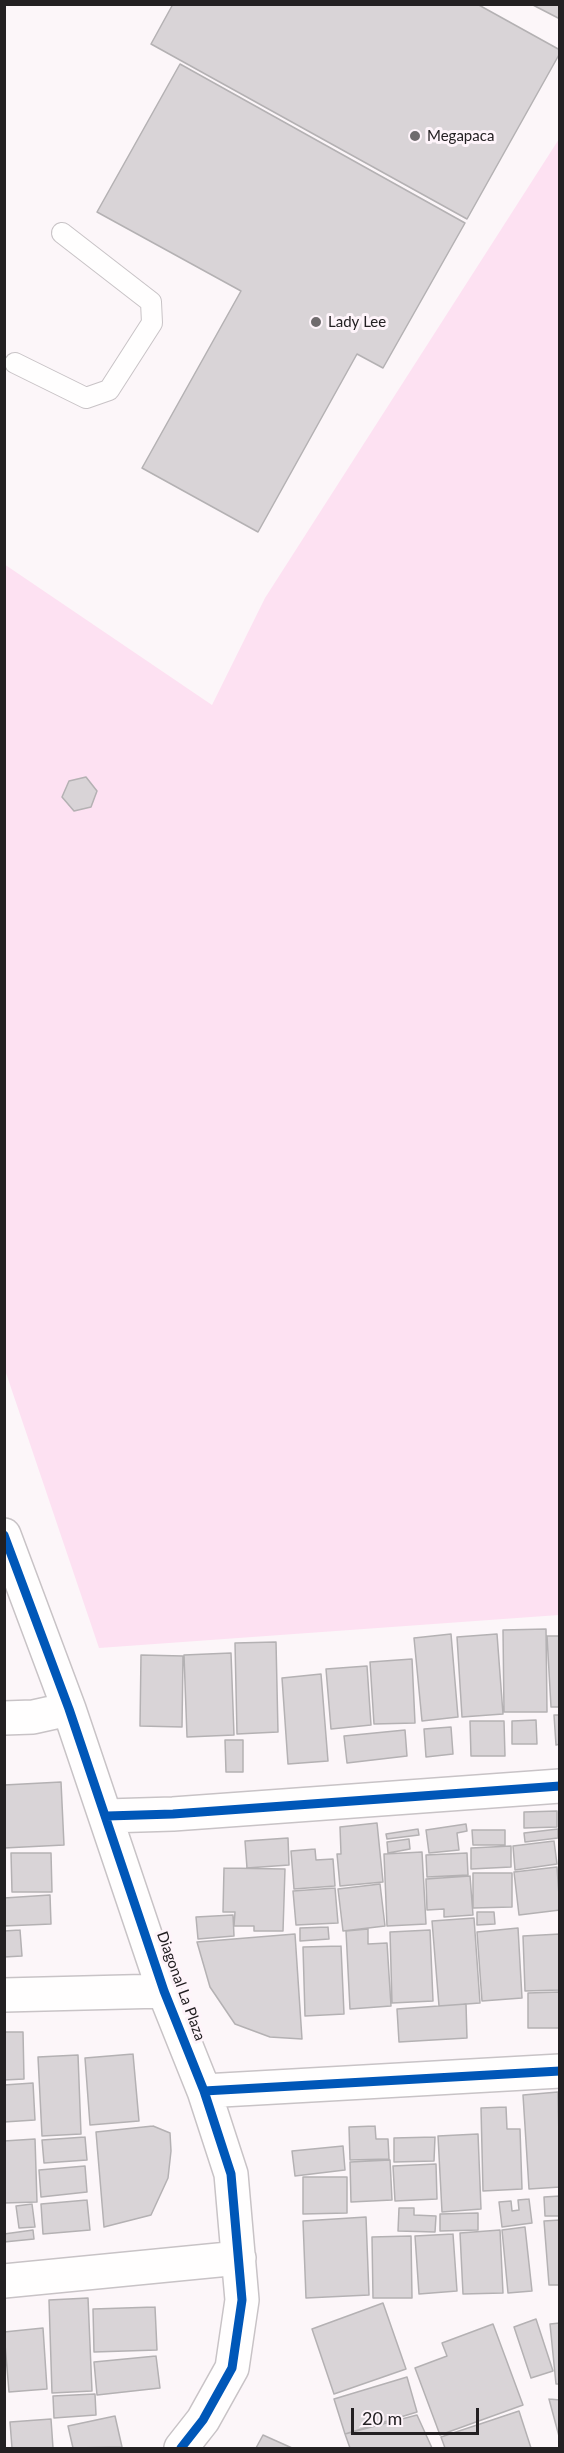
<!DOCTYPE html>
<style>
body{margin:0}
#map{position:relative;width:564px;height:2453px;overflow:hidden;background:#fcf6f9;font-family:Lato,sans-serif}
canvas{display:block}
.frame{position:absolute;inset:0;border:6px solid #232022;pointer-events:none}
.scale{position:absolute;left:351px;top:2408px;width:128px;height:27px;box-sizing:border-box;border:3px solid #232022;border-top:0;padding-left:8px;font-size:18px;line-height:21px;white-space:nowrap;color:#232022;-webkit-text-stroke:4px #fef4fa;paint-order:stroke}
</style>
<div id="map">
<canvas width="564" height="2453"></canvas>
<div class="frame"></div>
<div class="scale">20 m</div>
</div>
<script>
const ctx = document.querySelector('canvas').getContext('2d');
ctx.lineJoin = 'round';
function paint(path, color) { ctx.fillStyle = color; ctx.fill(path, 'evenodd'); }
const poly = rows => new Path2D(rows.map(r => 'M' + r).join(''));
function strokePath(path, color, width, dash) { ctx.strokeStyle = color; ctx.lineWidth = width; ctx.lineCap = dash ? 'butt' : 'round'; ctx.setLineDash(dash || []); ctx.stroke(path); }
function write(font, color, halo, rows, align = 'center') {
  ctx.font = font + ' Lato,sans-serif'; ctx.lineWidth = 6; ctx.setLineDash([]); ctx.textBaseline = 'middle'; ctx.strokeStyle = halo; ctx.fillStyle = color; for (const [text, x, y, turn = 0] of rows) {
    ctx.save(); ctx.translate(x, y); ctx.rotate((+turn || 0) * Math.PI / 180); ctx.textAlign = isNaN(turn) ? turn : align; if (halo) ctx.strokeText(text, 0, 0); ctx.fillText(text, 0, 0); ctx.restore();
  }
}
paint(poly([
 [559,139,559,1615,99,1648,5,1370,4,564,212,705,265,598]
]), '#fde1f2');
const building = poly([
 [173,4,477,4,560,50,560,53,467,219,151,44,173,4],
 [531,4,560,4,560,19,531,4],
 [180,64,465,223,383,368,357,354,258,532,142,468,241,291,97,212,180,64],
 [86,777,97,791,91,807,74,811,62,797,69,781,86,777],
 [546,1629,547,1712,504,1712,503,1630,546,1629],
 [451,1634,458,1717,422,1721,414,1638,451,1634],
 [497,1634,503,1714,462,1717,457,1637,497,1634],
 [547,1636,560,1636,560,1707,551,1707,547,1636],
 [276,1642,278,1732,237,1734,235,1643,276,1642],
 [231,1653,234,1735,187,1737,184,1655,231,1653],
 [141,1655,183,1656,182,1727,140,1726,141,1655],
 [412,1659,415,1723,374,1724,370,1662,412,1659],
 [367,1666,371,1725,331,1729,326,1669,367,1666],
 [321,1674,328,1761,288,1764,282,1678,321,1674],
 [554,1715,560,1715,560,1744,556,1745,554,1715],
 [536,1720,537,1744,512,1744,512,1721,536,1720],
 [470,1721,504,1721,505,1756,471,1756,470,1721],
 [451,1727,453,1754,426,1757,424,1729,451,1727],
 [405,1730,407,1756,347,1763,344,1736,405,1730],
 [225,1740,243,1740,243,1772,226,1772,225,1740],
 [61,1782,64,1845,4,1848,4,1785,61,1782],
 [557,1811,557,1827,524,1828,524,1812,557,1811],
 [377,1823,383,1882,340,1886,337,1854,341,1854,340,1827,377,1823],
 [466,1824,467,1831,457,1833,459,1850,429,1853,426,1830,466,1824],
 [418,1829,419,1835,387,1839,386,1834,418,1829],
 [558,1829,558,1838,525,1842,524,1833,558,1829],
 [472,1830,505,1830,505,1845,473,1845,472,1830],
 [288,1838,289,1865,247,1868,245,1841,288,1838],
 [409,1839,410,1849,388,1853,387,1842,409,1839],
 [554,1841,557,1864,515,1870,513,1846,554,1841],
 [511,1846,511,1867,471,1869,471,1848,511,1846],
 [315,1849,316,1860,333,1859,335,1886,294,1889,291,1851,315,1849],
 [422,1852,426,1924,387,1926,384,1854,422,1852],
 [11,1853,51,1853,52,1892,12,1892,11,1853],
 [467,1853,468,1875,427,1877,426,1855,467,1853],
 [557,1867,560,1910,519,1915,514,1872,557,1867],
 [224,1868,285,1869,283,1931,254,1931,254,1926,234,1926,235,1912,223,1912,224,1868],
 [473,1873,512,1873,512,1907,473,1908,473,1873],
 [470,1876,473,1915,444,1917,444,1909,427,1910,426,1879,470,1876],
 [380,1884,385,1926,343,1931,338,1889,380,1884],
 [335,1888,338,1923,296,1925,293,1891,335,1888],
 [50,1895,51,1924,4,1926,4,1898,50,1895],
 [477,1912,494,1912,495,1924,477,1925,477,1912],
 [233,1915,234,1936,198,1939,196,1917,233,1915],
 [474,1918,480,2003,439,2006,432,1921,474,1918],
 [328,1927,329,1939,300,1941,300,1928,328,1927],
 [518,1928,522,1998,482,2001,477,1932,518,1928],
 [368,1929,368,1944,387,1943,391,2006,350,2009,346,1931,368,1929],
 [20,1930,22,1956,4,1957,4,1931,20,1930],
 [430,1930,433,2001,392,2003,390,1932,430,1930],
 [295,1934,302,2039,270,2037,235,2024,210,1987,197,1942,295,1934],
 [560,1934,560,1990,525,1991,523,1936,560,1934],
 [341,1946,344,2014,305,2016,303,1947,341,1946],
 [560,1992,560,2028,528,2028,528,1993,560,1992],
 [466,2004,467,2038,399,2042,397,2009,466,2004],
 [4,2032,23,2032,24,2079,4,2080,4,2032],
 [133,2054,139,2121,90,2125,85,2058,133,2054],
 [78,2055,81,2134,42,2136,38,2057,78,2055],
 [33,2083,35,2120,4,2122,4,2085,33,2083],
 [558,2092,560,2187,529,2189,523,2095,558,2092],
 [506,2107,507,2129,520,2129,522,2189,483,2191,481,2108,506,2107],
 [153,2126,170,2133,171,2151,168,2178,151,2215,104,2227,96,2132,153,2126],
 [375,2126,376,2139,388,2139,389,2159,350,2160,349,2127,375,2126],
 [478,2134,481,2209,442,2212,438,2136,478,2134],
 [85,2137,87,2160,44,2163,42,2140,85,2137],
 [435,2137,434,2161,394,2162,394,2138,435,2137],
 [35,2139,37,2202,4,2203,4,2141,35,2139],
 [343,2146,345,2170,295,2176,292,2151,343,2146],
 [390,2160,392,2200,351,2202,350,2162,390,2160],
 [436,2164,437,2199,395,2201,393,2166,436,2164],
 [85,2166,87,2192,41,2197,39,2170,85,2166],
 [303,2177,347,2177,347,2213,303,2214,303,2177],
 [560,2196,560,2216,545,2216,544,2197,560,2196],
 [529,2199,532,2223,502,2227,499,2202,511,2201,512,2211,519,2210,518,2200,529,2199],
 [87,2200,90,2230,43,2234,41,2204,87,2200],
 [32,2204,35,2227,19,2228,16,2206,32,2204],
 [399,2208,414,2208,414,2215,436,2216,435,2232,398,2231,399,2208],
 [478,2213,478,2230,440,2231,440,2214,478,2213],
 [366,2217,369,2295,306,2298,303,2221,366,2217],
 [560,2220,560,2285,549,2285,544,2221,560,2220],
 [525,2227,532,2291,508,2293,502,2230,525,2227],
 [33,2230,34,2239,4,2242,4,2234,33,2230],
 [500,2230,503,2293,463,2294,460,2233,500,2230],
 [453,2234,457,2291,419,2294,415,2236,453,2234],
 [411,2236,412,2298,373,2298,372,2237,411,2236],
 [88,2298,92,2391,52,2393,49,2300,88,2298],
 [383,2303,406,2369,334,2394,312,2329,383,2303],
 [155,2307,157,2350,94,2352,93,2309,155,2307],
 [536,2319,553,2371,531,2378,514,2327,536,2319],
 [560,2323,560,2384,556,2384,550,2324,560,2323],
 [493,2324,523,2405,440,2435,415,2368,447,2356,442,2343,493,2324],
 [43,2328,47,2389,9,2392,4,2332,43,2328],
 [156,2356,160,2388,97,2395,94,2362,156,2356],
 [407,2377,417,2412,345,2434,334,2399,407,2377],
 [95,2394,96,2415,54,2418,53,2396,95,2394],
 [549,2399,560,2400,560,2440,549,2399],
 [519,2411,531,2448,445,2448,441,2437,519,2411],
 [417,2415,432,2448,350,2448,345,2434,417,2415],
 [115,2416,122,2447,73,2448,68,2426,115,2416],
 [51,2419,53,2448,12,2448,10,2422,51,2419],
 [263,2435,292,2448,256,2448,263,2435]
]);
paint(building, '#d9d4d7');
strokePath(building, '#b4b1b3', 1.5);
const lane = poly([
 [15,363,86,398,109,390,152,323,151,302,62,233]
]);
const street = poly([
 [4,1535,69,1709,164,1991,204,2091,231,2174,242,2300,232,2368,203,2420,181,2448],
 [4,1718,33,1717,69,1709],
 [107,1816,173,1814,560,1786],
 [4,1995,164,1991],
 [204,2091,560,2071],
 [4,2281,239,2258]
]);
strokePath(lane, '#c8c3c6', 22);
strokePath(street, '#c8c3c6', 36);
strokePath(lane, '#fffefe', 20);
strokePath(street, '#fffefe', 33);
strokePath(poly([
 [4,1535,69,1709,164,1991,204,2091,231,2174,242,2300,232,2368,203,2420,181,2448],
 [107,1816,173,1814,560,1786],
 [204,2091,560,2071]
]), '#0057b8', 9);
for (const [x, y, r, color] of [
 [415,136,6,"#6f6b6d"],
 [316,322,6,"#6f6b6d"]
]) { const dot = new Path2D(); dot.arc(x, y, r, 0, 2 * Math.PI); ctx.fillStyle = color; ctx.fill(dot); strokePath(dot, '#fef4fa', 2); }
write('15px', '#232022', '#fef4fa', [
 ["Megapaca",427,136],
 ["Lady Lee",328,322]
], 'left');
write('15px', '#232022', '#fef4fa', [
 ["Diagonal La Plaza",181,1986,70]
]);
</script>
